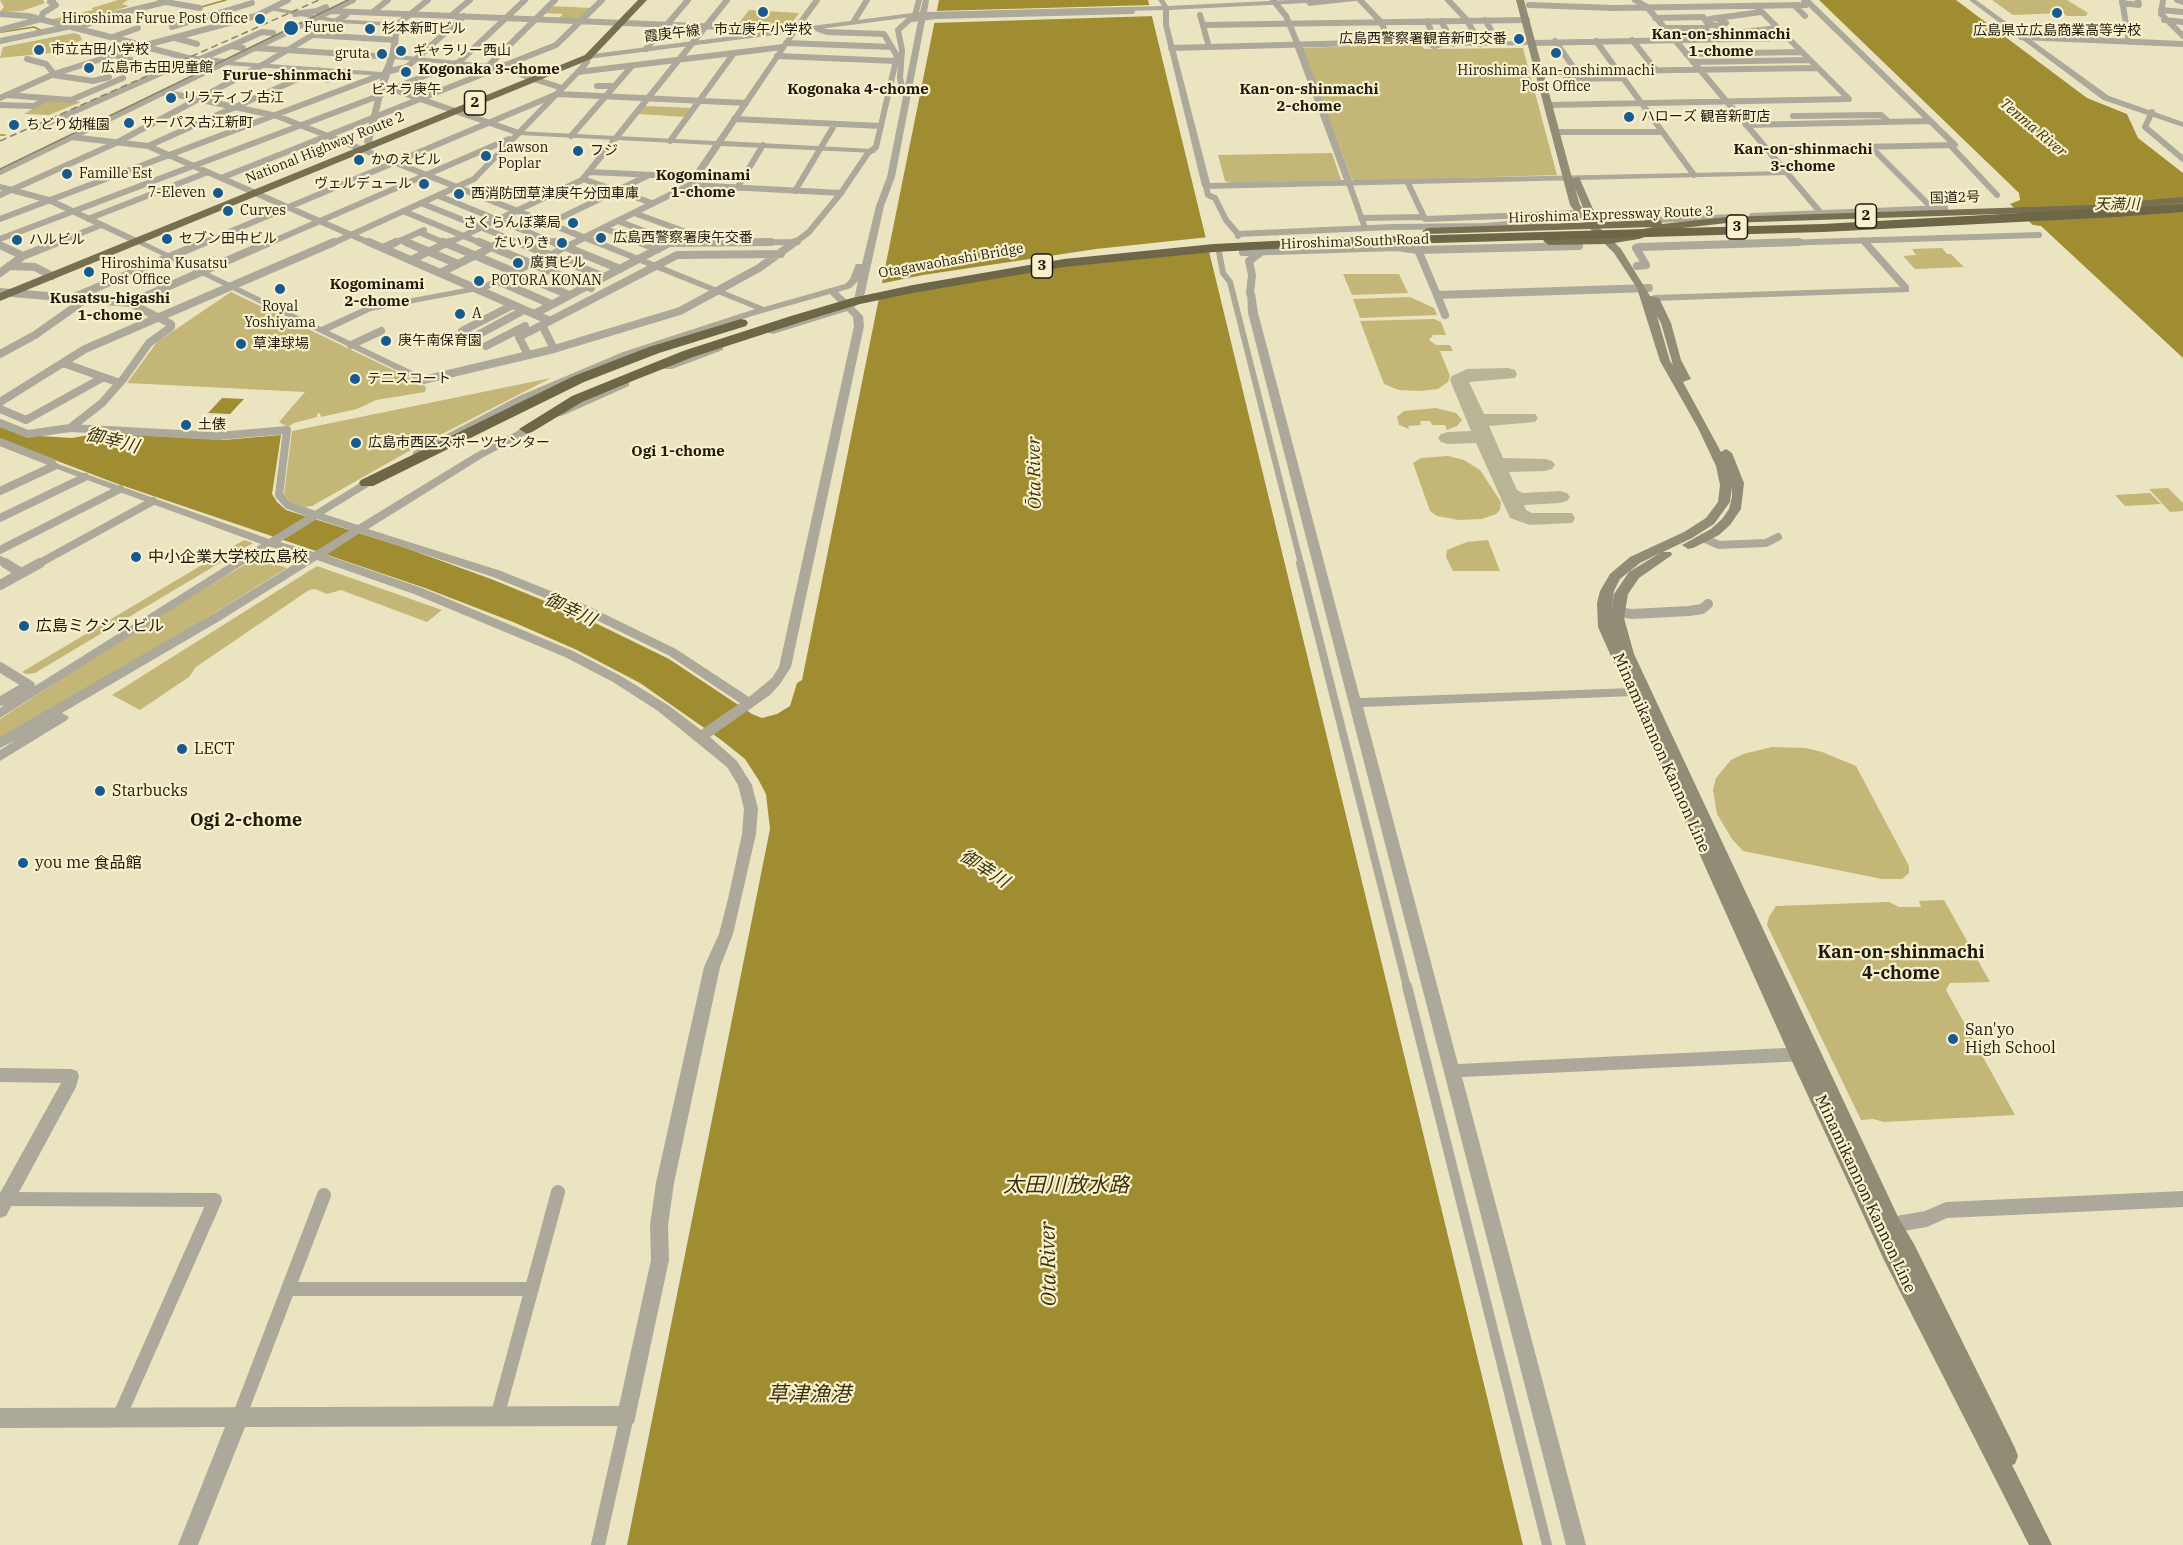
<!DOCTYPE html>
<meta charset="utf-8">
<style>
body{margin:0}
canvas{display:block;background:#ebe4c1}
</style>
<canvas width="2183" height="1545"></canvas>
<script>
const ctx = document.querySelector('canvas').getContext('2d');
ctx.lineJoin = 'round';
function paint(path, color) { ctx.fillStyle = color; ctx.fill(path, 'evenodd'); }
const poly = rows => new Path2D(rows.map(r => 'M' + r).join(''));
function strokePath(path, color, width, dash) { ctx.strokeStyle = color; ctx.lineWidth = width; ctx.lineCap = dash ? 'butt' : 'round'; ctx.setLineDash(dash || []); ctx.stroke(path); }
function write(font, color, halo, rows, align = 'center') {
  ctx.font = font + ' "IBM Plex Serif","Noto Sans JP",serif'; ctx.lineWidth = 4.5; ctx.setLineDash([]); ctx.textBaseline = 'middle'; ctx.strokeStyle = halo; ctx.fillStyle = color; for (const [text, x, y, turn = 0] of rows) {
    ctx.save(); ctx.translate(x, y); ctx.rotate((+turn || 0) * Math.PI / 180); ctx.textAlign = isNaN(turn) ? turn : align; if (halo) ctx.strokeText(text, 0, 0); ctx.fillText(text, 0, 0); ctx.restore();
  }
}
paint(poly([
 [0,0,43,0,45,3,22,11,0,12,4,7],
 [118,0,128,0,122,4,129,6,70,25,49,20,93,10,92,8],
 [1992,0,2067,0,2088,13,2086,16,2067,16,2063,13,2013,15],
 [550,6,592,8,581,19,559,18,563,14,543,13],
 [749,10,799,13,791,24,783,25,739,23],
 [74,33,80,35,82,40,50,53,0,58,3,47],
 [1419,44,1425,49,1523,48,1557,175,1356,181,1352,179,1302,48],
 [70,100,81,102,49,115,24,114,45,101],
 [645,106,691,108,685,117,639,114],
 [1332,153,1341,180,1232,183,1225,181,1218,155],
 [1942,248,1947,254,1951,254,1964,267,1915,269,1903,256,1916,255,1912,249],
 [1343,274,1399,274,1408,293,1352,295],
 [231,292,418,382,426,387,425,392,376,400,357,409,321,417,320,413,317,414,317,417,294,423,288,427,279,422,305,392,127,383,157,342],
 [1410,297,1434,308,1437,315,1360,318,1353,299],
 [1434,319,1441,322,1446,335,1433,335,1429,340,1436,345,1450,345,1453,351,1440,351,1450,376,1448,382,1438,389,1420,391,1399,390,1384,384,1360,321],
 [551,378,409,451,312,506,305,507,291,502,284,494,292,431],
 [1436,408,1456,413,1462,420,1457,426,1447,430,1445,425,1432,425,1430,421,1420,421,1421,425,1408,426,1409,429,1399,425,1397,417,1404,411],
 [1448,456,1464,460,1480,470,1501,502,1500,510,1496,514,1482,519,1459,520,1437,516,1430,511,1413,463,1421,458],
 [2168,488,2183,503,2183,511,2170,512,2149,489],
 [2150,493,2161,504,2125,506,2115,495],
 [244,540,253,543,35,673,26,674,22,672],
 [1488,540,1500,571,1453,571,1446,557,1447,550,1467,542],
 [256,558,287,568,198,623,0,738,0,719,152,620],
 [317,566,442,610,427,622,341,590,327,594,315,589,309,590,196,667,189,677,140,710,112,695],
 [1772,747,1806,748,1822,752,1856,766,1909,866,1909,873,1902,879,1882,879,1743,851,1732,839,1717,814,1713,790,1716,778,1731,760,1743,754],
 [1944,900,1990,982,1950,983,1946,990,2015,1115,1884,1122,1873,1119,1861,1120,1767,925,1769,917,1776,906,1889,902,1899,907,1921,907,1919,901]
]), '#c3b677');
paint(poly([
 [939,0,1148,0,1523,1545,627,1545,770,829,766,794,758,779,745,759,720,739,640,683,577,650,513,622,425,588,115,483,0,439,0,426,39,436,72,438,100,433,224,440,281,435,272,494,277,502,286,510,403,547,491,579,579,615,669,659,752,714,762,718,777,714,790,706,797,683,802,680],
 [1819,0,1956,0,2087,98,2127,114,2138,138,2183,173,2183,358,2041,226,2033,225,2010,204,2020,200,2019,193],
 [222,398,244,399,230,414,208,413]
]), '#a08d32');
paint(poly([
 [1152,5,1155,16,932,23,934,11],
 [1209,237,1212,251,1077,262,876,298,879,284,923,275,1096,249]
]), '#ebe4c1');
strokePath(poly([
 [201,7,226,0],
 [2,32,34,27,42,31],
 [0,135,5,135]
]), '#a08d32', 1.5);
paint(poly([
 [1508,368,1515,370,1517,374,1515,378,1469,382,1484,414,1535,414,1538,418,1535,422,1489,426,1503,458,1545,459,1552,461,1555,465,1552,469,1545,471,1509,472,1517,490,1523,493,1560,491,1567,493,1570,497,1567,501,1560,503,1524,505,1526,510,1532,513,1572,513,1575,518,1572,523,1530,525,1510,518,1476,443,1448,444,1441,442,1438,438,1441,434,1448,432,1471,431,1450,380,1452,376,1467,369,1508,368]
]), '#bab496');
strokePath(poly([
 [1219,252,1223,273,1230,282,1301,564]
]), '#aca99a', 6);
strokePath(poly([
 [1300,563,1407,987]
]), '#aca99a', 8);
strokePath(poly([
 [1407,986,1547,1545]
]), '#aca99a', 10);
strokePath(poly([
 [1273,0,1286,16,1298,45],
 [1360,0,1381,22,1391,44],
 [1448,0,1467,20,1480,44],
 [1635,0,1647,7,1820,212],
 [1806,0,1955,145],
 [2122,0,2129,42],
 [2163,0,2161,14,2183,36],
 [2177,0,2183,2],
 [160,1,200,8],
 [2122,3,2139,5,2138,0],
 [1529,5,1614,8,1806,5,1804,0],
 [1794,5,1805,16],
 [2161,10,2183,12],
 [331,11,795,30,817,0],
 [373,12,388,0],
 [0,14,28,16,142,45],
 [295,14,317,11,326,7],
 [452,15,470,0],
 [1200,15,1209,47],
 [1655,18,1703,17],
 [1716,18,1726,23,1718,26,1708,24,1705,20,1716,18],
 [1717,18,1761,12],
 [914,19,919,0],
 [1485,20,1499,43],
 [2164,20,2183,22],
 [854,21,867,0],
 [1427,21,1436,42],
 [1441,21,1454,44],
 [398,24,428,0],
 [1203,25,1527,20],
 [172,27,252,3],
 [77,28,108,16,165,2],
 [1664,28,1705,28],
 [0,30,41,19,43,13,56,5,50,2,53,0],
 [1743,32,1778,28],
 [314,35,395,40],
 [113,37,138,28],
 [2021,37,2183,44],
 [175,38,197,44],
 [1703,39,1708,24],
 [1632,40,1656,70],
 [0,41,67,27],
 [1555,41,1576,71],
 [1596,41,1694,175],
 [786,43,892,47],
 [1532,43,1788,38],
 [243,48,231,46,262,32,273,33],
 [255,48,393,57],
 [1171,48,1432,41,1441,44,1434,46,1428,43],
 [646,49,688,0],
 [112,54,143,64],
 [1686,54,1802,52],
 [777,56,896,61],
 [27,59,46,64,54,74],
 [198,60,231,46],
 [225,62,188,58,142,46,256,16,288,0],
 [1693,62,1810,60],
 [386,72,407,67,464,16],
 [482,72,555,0],
 [578,72,783,47],
 [1540,72,1818,68],
 [53,75,93,81,109,77],
 [534,79,562,88],
 [1566,79,1624,78],
 [327,80,347,72],
 [597,86,614,86],
 [902,87,900,78,902,50,898,30,910,19,937,16,1132,11],
 [392,89,459,62,525,0],
 [164,92,277,116,361,149],
 [400,92,519,133],
 [6,95,71,100,123,78],
 [0,98,54,74,142,46],
 [0,105,34,106,46,99],
 [1548,105,1849,99,1756,6],
 [2152,112,2145,127,2183,159],
 [1793,116,1881,115,1889,122],
 [734,119,881,126],
 [1746,125,1930,121],
 [37,128,192,59],
 [1556,132,1662,132],
 [571,136,632,66],
 [71,137,148,146,372,244],
 [670,141,734,53],
 [1950,145,1997,195],
 [148,146,318,70],
 [1871,147,1933,209],
 [1766,149,1955,145],
 [0,172,353,0],
 [590,172,695,177],
 [221,178,556,45,602,0],
 [583,179,652,203],
 [1407,181,1425,219,1579,213],
 [1349,183,1364,225],
 [690,185,841,193],
 [1206,186,1208,195,1215,198,1226,220,1238,234],
 [0,187,49,200,136,241],
 [737,188,763,145],
 [795,191,835,124],
 [0,195,116,143,264,64,346,15],
 [439,196,557,244],
 [421,203,522,244],
 [403,211,483,244],
 [634,213,689,233,669,244],
 [1752,216,1945,208],
 [1361,218,1423,217],
 [0,219,381,75],
 [88,219,208,172],
 [618,221,673,242],
 [550,223,649,175],
 [1646,223,1651,220,1737,217],
 [603,228,644,244],
 [419,232,447,244],
 [1238,236,1238,234,1392,227,1485,226,1555,220],
 [0,239,381,95],
 [401,240,410,244],
 [670,243,798,242],
 [54,244,101,225],
 [201,244,557,94,746,103],
 [267,244,509,139],
 [331,244,474,179,578,72,587,62,588,57],
 [393,244,424,230],
 [446,244,582,180,727,0],
 [793,244,809,232,841,193,868,153,876,147,897,56,884,34,827,32,818,29],
 [1749,244,2039,235]
]), '#aca99a', 6);
strokePath(poly([
 [369,242,550,321],
 [406,242,458,264],
 [443,242,569,295],
 [479,242,591,288],
 [518,242,604,277],
 [554,242,620,269],
 [640,242,658,249],
 [670,243,771,242],
 [0,245,23,256],
 [383,248,396,242],
 [1418,250,1437,295,1649,288],
 [1243,252,1396,247,1418,250,1579,246],
 [411,260,449,242],
 [9,266,35,267,52,276],
 [1637,266,1646,265,1636,248,1640,247,1799,242],
 [0,273,23,256,58,242],
 [440,273,496,245],
 [498,281,551,304],
 [0,292,130,303,171,324,171,327,149,343,124,378,102,403,70,428],
 [1250,293,1252,275,1249,261,1261,252],
 [1437,295,1445,315],
 [72,298,205,242],
 [130,303,270,242],
 [513,305,462,331,474,337,524,310],
 [534,314,671,242],
 [542,325,554,349],
 [351,345,381,331],
 [486,346,525,326],
 [0,354,35,335,86,299],
 [528,355,519,337,677,255,781,254],
 [63,363,120,383],
 [423,380,554,349,680,311,759,268,795,242],
 [0,402,85,349,334,242],
 [0,409,26,420,102,378],
 [0,423,28,434,70,428,218,436,287,430,279,495,288,505,315,515],
 [0,442,51,462,54,466,0,491],
 [0,518,85,477],
 [1703,538,1719,545,1766,543,1778,537],
 [0,550,120,489],
 [0,560,7,564],
 [38,564,153,501]
]), '#aca99a', 8);
strokePath(poly([
 [5,563,21,573],
 [0,585,40,563],
 [1617,612,1632,614,1689,611,1702,609,1708,604],
 [0,667,29,685]
]), '#aca99a', 10);
strokePath(poly([
 [6,1199,215,1200,119,1417],
 [289,1289,532,1289],
 [239,1417,324,1195],
 [497,1417,558,1192],
 [598,1545,627,1416]
]), '#aca99a', 14);
paint(poly([
 [923,0,929,0,927,12,1162,6,1158,0,1164,0,1168,6,1289,0,1364,0,1309,6,1306,3,1169,10,1169,25,1210,183,1344,180,1294,45,1298,43,1302,45,1352,180,1786,171,1790,173,1786,175,1206,189,1202,186,1163,25,1163,10,926,16,895,177,884,206,863,301,854,307,863,316,864,326,791,667,780,684,770,695,710,737,737,761,752,785,758,809,756,834,733,934,720,967,674,1183,668,1225,669,1260,634,1423,627,1426,245,1427,198,1545,178,1545,225,1427,0,1428,0,1408,619,1406,651,1260,650,1225,656,1183,704,967,719,934,728,899,742,834,744,809,738,785,727,767,658,711,613,682,565,657,414,594,317,560,221,620,62,713,69,717,67,720,0,761,0,750,16,740,0,748,0,737,213,614,306,557,271,547,0,718,0,708,4,705,0,706,0,696,24,682,34,682,35,686,261,544,49,466,54,463,58,464,269,539,373,475,381,475,381,479,324,514,358,525,474,454,534,422,542,422,542,426,482,458,368,529,501,571,588,606,676,649,749,697,772,678,779,667,854,326,853,317,847,311,773,334,765,332,842,306,830,294,752,316,629,356,527,400,417,457,413,456,413,452,519,396,623,352,755,309,585,241,488,289,371,311,329,331,427,378,427,382,423,383,132,241,139,239,321,327,365,307,482,285,577,238,358,151,358,147,364,147,584,234,687,183,713,145,519,135,516,135,516,131,716,141,790,33,588,59,585,59,585,55,920,12,923,0],
 [919,16,887,177,876,206,862,264,856,264,850,279,845,284,764,307,592,237,693,187,721,146,875,153,875,149,872,149,724,141,797,32,919,16],
 [858,281,854,300,849,302,838,292,851,288,858,281],
 [317,519,350,530,314,552,280,542,317,519],
 [360,533,493,577,580,612,668,655,740,703,701,730,668,705,621,676,573,651,422,588,326,555,360,533],
 [1969,0,1976,0,2109,96,2183,122,2183,127,2103,100,1969,0],
 [272,7,337,19,400,23,397,55,499,65,538,79,531,81,498,69,395,59,386,87,395,87,404,92,400,94,384,91,372,142,375,145,368,147,364,142,381,76,226,65,222,63,226,61,382,72,389,57,394,26,337,23,270,10,272,7],
 [1535,41,1535,45,1532,45,1441,46,1437,44,1441,42,1535,41],
 [1863,237,1866,238,1909,286,1909,292,1654,301,1649,298,1654,295,1900,287,1860,242,1859,240,1863,237],
 [1247,291,1255,293,1258,313,1360,698,1633,688,1639,692,1633,696,1363,707,1458,1064,1806,1047,1812,1049,1814,1054,1812,1059,1806,1061,1462,1077,1586,1545,1566,1545,1248,313,1247,291],
 [720,345,723,346,723,350,672,369,664,369,663,367,720,345],
 [625,381,629,382,629,386,564,415,560,416,555,413,625,381],
 [0,1068,71,1069,77,1071,79,1076,76,1087,6,1216,0,1218,0,1193,61,1083,0,1082,0,1068],
 [2183,1191,2183,1207,1947,1218,1927,1227,1885,1234,1879,1232,1876,1226,1879,1220,1885,1218,1925,1211,1946,1202,2183,1191]
]), '#aca99a');
paint(poly([
 [1516,0,1524,0,1572,178,1579,177,1593,209,1603,221,1595,223,1621,249,1650,296,1659,298,1671,323,1681,360,1691,379,1683,382,1721,452,1726,449,1732,453,1744,483,1741,509,1730,525,1719,535,1693,548,1688,549,1682,545,1711,529,1722,519,1729,509,1732,497,1732,487,1730,502,1714,524,1692,538,1663,552,1671,552,1672,555,1639,578,1628,594,1624,618,1634,654,1899,1219,1914,1244,2015,1448,2018,1456,2015,1464,2012,1465,2052,1545,2029,1545,1884,1260,1796,1070,1598,627,1597,603,1600,591,1610,574,1630,557,1684,532,1706,518,1718,502,1720,485,1716,466,1698,428,1660,361,1637,288,1614,253,1581,220,1570,205,1516,0],
 [1575,188,1584,210,1594,223,1580,205,1575,188],
 [1657,316,1661,323,1673,365,1670,361,1657,316],
 [1660,553,1629,572,1614,594,1611,613,1614,591,1620,579,1640,563,1660,553]
]), '#918c76');
paint(poly([
 [638,0,647,0,591,59,0,301,0,293,585,55,638,0],
 [2183,197,2183,203,2091,211,1727,223,1665,230,1639,239,1608,244,1549,245,1543,241,1549,237,1608,236,1653,227,1428,234,1422,231,1428,228,1657,220,1661,221,1662,224,1727,217,2091,205,2183,197]
]), '#766f52');
paint(poly([
 [2183,204,2183,212,2116,217,1823,232,1331,246,1214,252,1064,267,913,293,860,304,801,322,693,357,635,380,582,402,532,432,527,434,519,429,572,396,683,351,791,316,852,298,913,285,1064,259,1214,244,1331,238,1823,224,2183,204],
 [741,319,746,320,748,323,746,326,659,353,584,382,373,486,361,486,359,483,361,480,574,376,649,347,741,319]
]), '#6d6647');
strokePath(poly([
 [0,169,348,0]
]), '#88836a', 1.5);
strokePath(poly([
 [0,141,319,0]
]), '#88836a', 1.5, [7, 4]);
for (const [x, y, r, color] of [
 [763,12,6,"#165a8f"],
 [2057,13,6,"#165a8f"],
 [260,19,6,"#165a8f"],
 [291,28,8,"#165a8f"],
 [370,29,6,"#165a8f"],
 [1519,39,6,"#165a8f"],
 [39,50,6,"#165a8f"],
 [401,51,6,"#165a8f"],
 [1556,53,6,"#165a8f"],
 [382,54,6,"#165a8f"],
 [89,68,6,"#165a8f"],
 [406,72,6,"#165a8f"],
 [171,98,6,"#165a8f"],
 [1629,117,6,"#165a8f"],
 [129,123,6,"#165a8f"],
 [14,125,6,"#165a8f"],
 [578,151,6,"#165a8f"],
 [486,156,6,"#165a8f"],
 [359,160,6,"#165a8f"],
 [67,174,6,"#165a8f"],
 [424,184,6,"#165a8f"],
 [218,193,6,"#165a8f"],
 [459,194,6,"#165a8f"],
 [228,211,6,"#165a8f"],
 [573,223,6,"#165a8f"],
 [601,238,6,"#165a8f"],
 [167,239,6,"#165a8f"],
 [17,240,6,"#165a8f"],
 [562,243,6,"#165a8f"],
 [518,263,6,"#165a8f"],
 [89,272,6,"#165a8f"],
 [479,281,6,"#165a8f"],
 [280,289,6,"#165a8f"],
 [460,314,6,"#165a8f"],
 [386,341,6,"#165a8f"],
 [241,344,6,"#165a8f"],
 [355,379,6,"#165a8f"],
 [186,425,6,"#165a8f"],
 [356,443,6,"#165a8f"],
 [136,557,6,"#165a8f"],
 [24,626,6,"#165a8f"],
 [182,749,6,"#165a8f"],
 [100,791,6,"#165a8f"],
 [23,863,6,"#165a8f"],
 [1953,1039,6,"#165a8f"]
]) { const dot = new Path2D(); dot.arc(x, y, r, 0, 2 * Math.PI); ctx.fillStyle = color; ctx.fill(dot); strokePath(dot, '#f9f1cd', 2); }
write('14px', '#1e1b0e', '#f9f1cd', [
 ["Hiroshima Furue Post Office",248,19,"right"],
 ["Furue",304,28],
 ["杉本新町ビル",382,29],
 ["市立庚午小学校",763,30,"center"],
 ["広島県立広島商業高等学校",2057,31,"center"],
 ["広島西警察署観音新町交番",1507,39,"right"],
 ["市立古田小学校",51,50],
 ["ギャラリー西山",413,51],
 ["gruta",370,54,"right"],
 ["広島市古田児童館",101,68],
 ["Hiroshima Kan-onshimmachi",1556,71,"center"],
 ["Post Office",1556,87,"center"],
 ["ビオラ庚午",406,90,"center"],
 ["リラティブ 古江",183,98],
 ["ハローズ 観音新町店",1641,117],
 ["サーパス古江新町",141,123],
 ["ちどり幼稚園",26,125],
 ["Lawson",498,148],
 ["Poplar",498,164],
 ["フジ",590,151],
 ["かのえビル",371,160],
 ["Famille Est",79,174],
 ["ヴェルデュール",412,184,"right"],
 ["7-Eleven",206,193,"right"],
 ["西消防団草津庚午分団車庫",471,194],
 ["Curves",240,211],
 ["さくらんぼ薬局",561,223,"right"],
 ["広島西警察署庚午交番",613,238],
 ["セブン田中ビル",179,239],
 ["ハルビル",29,240],
 ["だいりき",550,243,"right"],
 ["廣貫ビル",530,263],
 ["Hiroshima Kusatsu",101,264],
 ["Post Office",101,280],
 ["POTORA KONAN",491,281],
 ["Royal",280,307,"center"],
 ["Yoshiyama",280,323,"center"],
 ["A",472,314],
 ["庚午南保育園",398,341],
 ["草津球場",253,344],
 ["テニスコート",367,379],
 ["土俵",198,425],
 ["広島市西区スポーツセンター",368,443]
], 'left');
write('14px', '#1e1b0e', '#f9f1cd', [
 ["霞庚午線",672,34,-7],
 ["National Highway Route 2",325,148,-22],
 ["国道2号",1955,198,-2],
 ["Hiroshima Expressway Route 3",1611,215,-2],
 ["Hiroshima South Road",1355,242,-2],
 ["Otagawaohashi Bridge",951,261,-10]
]);
write('bold 15px', '#1e1b0e', '#f9f1cd', [
 ["Kan-on-shinmachi",1721,35],
 ["1-chome",1721,52],
 ["Kogonaka 3-chome",489,70],
 ["Furue-shinmachi",287,76],
 ["Kogonaka 4-chome",858,90],
 ["Kan-on-shinmachi",1309,90],
 ["2-chome",1309,107],
 ["Kan-on-shinmachi",1803,150],
 ["3-chome",1803,167],
 ["Kogominami",703,176],
 ["1-chome",703,193],
 ["Kogominami",377,285],
 ["2-chome",377,302],
 ["Kusatsu-higashi",110,299],
 ["1-chome",110,316],
 ["Ogi 1-chome",678,452]
]);
for (const [x, y, w] of [
 [475,103,21],
 [1866,216,21],
 [1737,227,21],
 [1042,266,21]
]) { const box = new Path2D(); box.roundRect(x - w / 2, y - 12, w, 24, 4.5); ctx.fillStyle = '#f9f1cd'; ctx.fill(box); strokePath(box, '#1e1b0e', 1.5); }
write('bold 15px', '#1e1b0e', null, [
 ["2",475,103],
 ["2",1866,216],
 ["3",1737,227],
 ["3",1042,266]
]);
write('italic 15px', '#3a320a', '#f9f1cd', [
 ["Tenma River",2033,128,40],
 ["天満川",2117,205]
]);
write('16px', '#1e1b0e', '#f9f1cd', [
 ["中小企業大学校広島校",148,557],
 ["広島ミクシスビル",36,626],
 ["LECT",194,749],
 ["Starbucks",112,791],
 ["you me 食品館",35,863],
 ["San'yo",1965,1030],
 ["High School",1965,1048]
], 'left');
write('16px', '#1e1b0e', '#f9f1cd', [
 ["Minamikannon Kannon Line",1661,753,66],
 ["Minamikannon Kannon Line",1865,1194,65]
]);
write('italic 18px', '#3a320a', '#f9f1cd', [
 ["御幸川",112,441,14],
 ["Ōta River",1035,473,-91],
 ["御幸川",570,610,25],
 ["御幸川",984,869,33]
]);
write('bold 18px', '#1e1b0e', '#f9f1cd', [
 ["Ogi 2-chome",246,821],
 ["Kan-on-shinmachi",1901,953],
 ["4-chome",1901,974]
]);
write('italic 21px', '#3a320a', '#f9f1cd', [
 ["太田川放水路",1066,1186],
 ["Ota River",1049,1264,-91],
 ["草津漁港",809,1395]
]);
</script>
